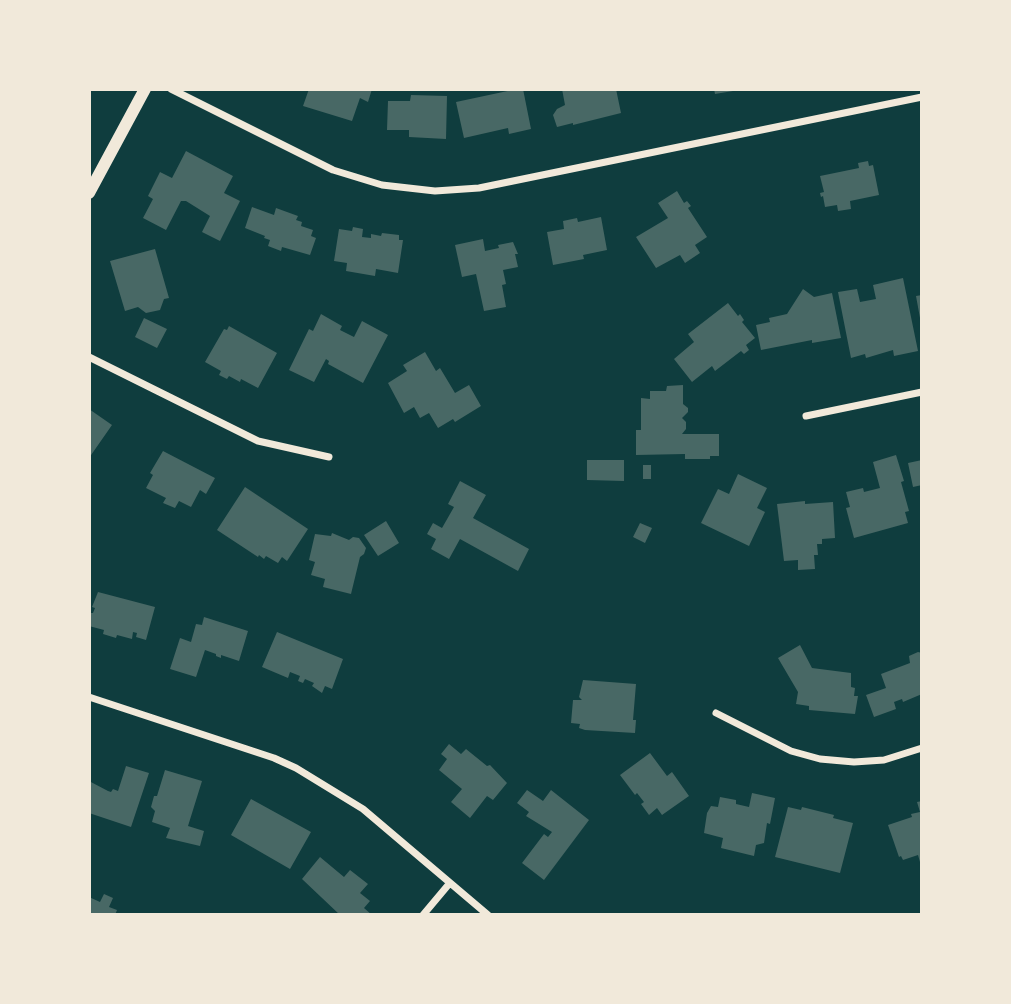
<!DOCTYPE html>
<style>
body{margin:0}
#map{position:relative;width:1011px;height:1004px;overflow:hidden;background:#0f3d3e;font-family:"Libre Baskerville",serif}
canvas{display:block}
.frame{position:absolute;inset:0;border:91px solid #f1e9da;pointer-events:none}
</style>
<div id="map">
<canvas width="1011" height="1004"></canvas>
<div class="frame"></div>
</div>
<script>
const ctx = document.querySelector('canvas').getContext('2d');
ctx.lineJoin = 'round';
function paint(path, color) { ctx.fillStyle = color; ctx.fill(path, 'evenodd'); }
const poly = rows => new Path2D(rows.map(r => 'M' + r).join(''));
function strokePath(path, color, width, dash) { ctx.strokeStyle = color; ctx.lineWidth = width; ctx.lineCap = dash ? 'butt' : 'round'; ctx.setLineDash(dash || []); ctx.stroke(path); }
paint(poly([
 [309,89,372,89,368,102,360,98,352,121,303,106],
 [517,89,523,89,531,129,509,134,508,128,464,138,456,102],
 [562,89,616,89,621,113,573,125,573,123,557,127,553,115,557,109,565,105],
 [714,89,732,89,733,91,715,94],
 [411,95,447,96,446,139,409,137,409,130,387,130,388,101,410,101],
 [186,151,233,176,224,193,240,201,220,241,202,232,210,216,186,201,181,201,166,230,143,218,153,199,148,196,160,172,172,178],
 [868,161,869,166,873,165,879,195,850,201,851,209,838,211,837,205,825,207,823,196,821,197,820,193,824,192,820,176,859,168,858,163],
 [677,191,684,203,687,201,691,206,688,208,707,237,695,245,700,253,685,263,680,255,656,268,636,237,668,218,658,203],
 [252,207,274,215,276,208,298,216,296,220,302,222,301,226,313,230,311,236,316,238,310,255,282,247,281,251,268,246,270,240,264,238,265,236,245,228],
 [601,217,607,250,583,255,584,259,553,265,547,232,564,229,563,221,577,218,578,222],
 [353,227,363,229,362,237,371,238,371,234,381,236,382,233,399,235,399,240,403,240,398,273,376,269,375,276,346,271,347,263,334,261,339,229,352,231],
 [483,239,485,251,499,248,498,245,513,242,518,254,515,254,518,267,503,270,506,284,502,285,506,307,484,311,476,274,462,277,455,245],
 [155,249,169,298,164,299,160,310,146,313,138,307,125,311,110,261],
 [903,278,918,351,894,356,893,350,866,358,865,354,851,358,838,292,857,289,860,302,876,299,873,285],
 [803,289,814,297,832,293,841,338,812,343,812,340,761,350,756,325,770,322,769,318,787,314],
 [922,295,922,318,920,318,916,296],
 [728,303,738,316,740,314,744,320,742,322,755,338,746,345,749,350,744,354,741,351,715,371,712,366,692,382,674,359,694,342,688,334],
 [321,314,342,326,340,330,354,337,362,321,388,335,363,383,328,364,329,361,326,359,314,382,289,370,309,329,313,331],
 [144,318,167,329,157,348,135,337],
 [229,326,277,353,258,388,241,379,240,382,229,376,227,379,219,375,221,371,205,362,224,329,227,330],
 [425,352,436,371,440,368,455,393,469,385,481,406,455,422,453,419,438,428,429,413,420,418,414,407,404,413,388,383,407,371,403,365],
 [683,385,683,404,688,408,688,412,682,418,686,422,686,429,682,434,719,434,719,456,710,456,710,459,685,459,685,454,636,455,636,430,641,430,641,398,650,399,650,391,666,391,667,386],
 [89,409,112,425,89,458],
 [163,451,215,478,206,494,200,490,191,507,179,501,175,508,163,503,166,498,146,488,153,475,150,473],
 [896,455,904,481,901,482,909,511,905,512,908,523,854,538,846,508,850,507,846,492,863,488,864,492,880,488,873,462],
 [587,460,624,460,624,481,587,480],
 [922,460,922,485,913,487,908,463],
 [643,465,651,465,651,479,643,479],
 [738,474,767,488,757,508,765,512,749,546,701,523,718,489,729,494],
 [460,481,486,495,473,518,529,549,518,571,460,539,449,559,431,549,436,539,427,534,433,523,442,528,454,507,448,504],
 [245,487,308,529,287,561,282,557,278,563,266,556,264,559,259,555,258,557,217,530],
 [805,501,805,504,833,502,835,538,822,539,822,544,817,544,818,555,814,555,815,569,798,570,798,560,784,561,777,504],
 [386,521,399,543,378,556,364,535],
 [640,523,652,528,645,543,633,537],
 [332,533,349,540,353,537,359,538,366,548,364,554,360,557,351,594,323,587,325,579,311,575,315,562,309,560,315,534,331,536],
 [98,592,155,607,146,640,136,637,137,633,133,632,132,639,117,635,116,638,103,634,104,630,89,626,89,618,91,613,93,613,95,608,92,607],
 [204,617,248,631,239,661,221,655,221,658,216,656,216,654,205,650,196,677,170,669,180,638,191,642,196,624,202,625],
 [277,632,343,659,332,689,325,686,322,693,312,686,314,683,305,679,303,683,298,681,300,676,290,672,288,678,262,667],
 [800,645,812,668,851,673,851,687,855,688,854,696,858,696,855,714,809,710,809,706,796,704,798,692,778,658],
 [918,652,922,653,922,694,903,702,902,699,894,702,896,709,874,717,866,695,886,688,881,674,910,663,909,656],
 [583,680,636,684,633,720,636,720,635,733,585,730,579,728,580,724,571,723,573,700,582,700,579,697],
 [449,744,461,754,466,749,487,766,490,765,507,783,493,800,487,796,470,818,451,802,462,789,439,770,447,759,441,754],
 [650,753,667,776,672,772,689,796,662,815,657,808,649,815,641,804,644,802,637,793,635,795,620,775],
 [126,766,149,773,131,827,89,813,89,781,108,791,111,792,113,789,118,791],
 [165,770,202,781,188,826,204,831,200,846,166,838,170,828,152,822,155,811,151,807,154,796,157,796],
 [527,790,543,801,551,790,589,820,544,880,522,863,544,834,548,837,552,832,526,816,529,812,517,803],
 [752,793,775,798,770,824,767,823,764,843,756,845,754,856,721,848,723,838,704,833,707,813,711,806,718,807,720,797,736,800,736,804,749,807],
 [251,799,311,832,290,869,231,835],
 [922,801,922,861,920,862,918,855,903,860,901,856,899,857,888,825,912,817,911,814,920,812,917,802],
 [788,807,801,810,802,807,834,815,833,818,853,823,840,873,775,857],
 [320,857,344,877,350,870,368,884,360,893,370,901,364,908,372,915,340,915,302,879],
 [104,894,113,898,109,907,117,910,115,915,89,915,89,897,100,902]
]), '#486865');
strokePath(poly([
 [171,89,333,170,382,185,435,191,479,188,922,97],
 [89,357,258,441,329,457],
 [806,416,922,392],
 [89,697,274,758,296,768,363,809,488,915],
 [716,713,791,751,820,759,854,762,884,760,922,748],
 [423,915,449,884]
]), '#f1e9da', 7);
strokePath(poly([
 [89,193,145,89]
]), '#f1e9da', 12);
</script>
